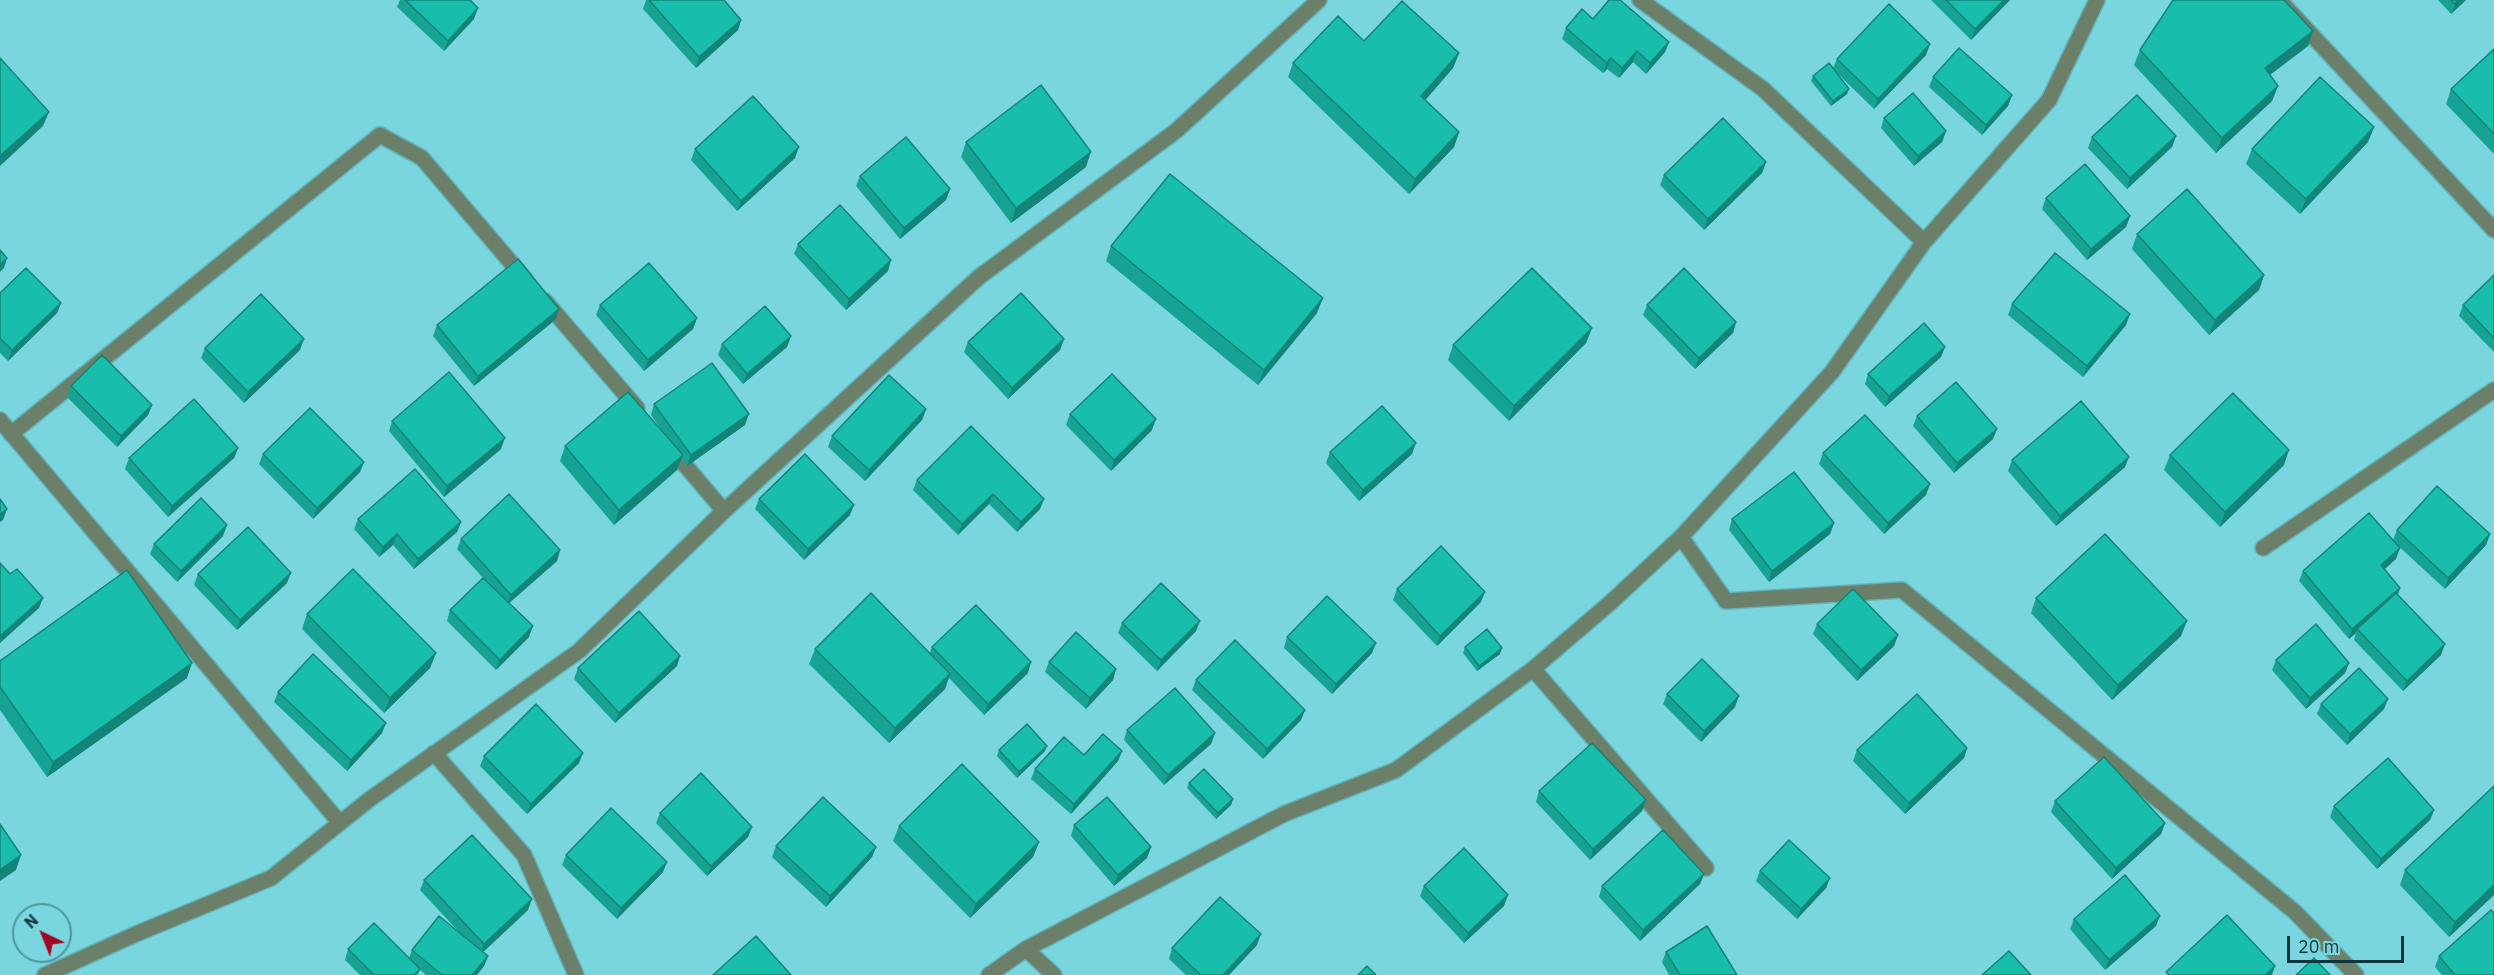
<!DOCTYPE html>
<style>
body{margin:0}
#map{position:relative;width:2494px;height:975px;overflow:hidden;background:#7ad6de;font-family:"IBM Plex Sans",sans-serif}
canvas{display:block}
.north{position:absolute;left:12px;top:903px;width:60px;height:60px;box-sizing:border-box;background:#7ad6de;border:2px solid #4f969d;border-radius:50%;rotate:317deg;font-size:16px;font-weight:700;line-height:24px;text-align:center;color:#0f373b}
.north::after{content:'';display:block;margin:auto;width:21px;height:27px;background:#a30720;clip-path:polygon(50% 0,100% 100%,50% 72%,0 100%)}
.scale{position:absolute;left:2287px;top:936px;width:117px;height:27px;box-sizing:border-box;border:3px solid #0f373b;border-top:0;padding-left:8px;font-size:18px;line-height:21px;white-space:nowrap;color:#0f373b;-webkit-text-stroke:4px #7ad6de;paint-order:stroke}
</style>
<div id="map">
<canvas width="2494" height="975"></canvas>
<div class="north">N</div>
<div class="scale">20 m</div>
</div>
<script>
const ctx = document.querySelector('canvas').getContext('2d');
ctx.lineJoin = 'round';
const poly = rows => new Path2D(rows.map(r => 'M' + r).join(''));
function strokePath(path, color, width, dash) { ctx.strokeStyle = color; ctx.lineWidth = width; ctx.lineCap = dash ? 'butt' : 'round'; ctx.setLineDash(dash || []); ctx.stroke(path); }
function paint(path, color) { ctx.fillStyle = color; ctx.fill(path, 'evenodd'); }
const minor = poly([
 [1640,0,1763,89,1924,242],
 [2279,0,2494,230],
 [545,301,637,408],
 [0,420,340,823],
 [11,434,380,135,422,158,525,279],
 [668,445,724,511],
 [1681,537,1726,601,1902,590,2295,912,2356,975],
 [2263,548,2494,390],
 [1533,669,1706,868],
 [434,753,524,855,576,975],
 [1026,949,1054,975],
 [45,975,136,934,271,878,370,799,579,651,724,511,979,277,1176,131,1319,0],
 [989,975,1026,949,1284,814,1396,770,1533,669,1610,603,1681,537,1832,372,1924,242,2049,100,2097,0]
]);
strokePath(minor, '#62b3ba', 18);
strokePath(minor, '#6b7f69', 15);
paint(poly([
 [400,0,470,0,474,19,444,51,397,7],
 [646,0,724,0,741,20,738,30,696,68,643,9],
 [1931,0,2010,0,1971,40],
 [2438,0,2466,0,2451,14],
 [1593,19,1669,42,1665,52,1646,74,1633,62,1619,78,1607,69,1603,73,1562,39,1566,28],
 [2313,31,2308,46,2270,75,2278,86,2272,101,2216,153,2134,65,2140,50],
 [1364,41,1459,53,1453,68,1425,100,1459,132,1454,147,1409,194,1288,77,1293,63],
 [2494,49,2494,154,2446,104,2451,89],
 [1926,55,1874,109,1837,73,1847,94,1831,106,1811,81,1813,76,1833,68,1837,59],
 [1933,77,2012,95,2008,106,1982,135,1929,87],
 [1884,118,1946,131,1942,142,1914,166,1881,128],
 [2374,127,2368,142,2300,214,2246,164,2252,149],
 [2176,136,2172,147,2127,189,2088,148,2092,137],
 [966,142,1086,167,1011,223,961,157],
 [695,149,795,158,737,211,691,160],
 [1766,162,1762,173,1704,230,1660,185,1664,175],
 [860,176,950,189,946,200,900,239,856,186],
 [2046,198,2130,216,2126,227,2087,260,2042,209],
 [2137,234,2264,275,2259,290,2209,335,2132,249],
 [798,244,888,271,846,310,794,254],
 [1111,246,1317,313,1258,385,1106,261],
 [2494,275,2494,352,2459,316,2463,305],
 [0,293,61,303,57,313,8,361,0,353],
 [2012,304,2126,325,2083,377,2008,315],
 [600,305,697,318,693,329,644,371,596,315],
 [1647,305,1736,322,1733,333,1695,369,1643,315],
 [555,320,474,386,433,336,437,325],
 [1592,328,1586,343,1509,421,1448,360,1453,345],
 [791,336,787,347,743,384,718,355,722,344],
 [1064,339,1060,350,1008,399,964,352,968,342],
 [205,348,300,350,244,403,201,358],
 [1941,357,1885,407,1865,384,1868,374],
 [71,386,152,405,148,415,117,447,67,397],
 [654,404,745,425,687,466,682,458,677,470,614,525,560,461,565,446,665,435,651,415],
 [926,409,922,420,865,481,828,447,832,436],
 [1070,414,1152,430,1111,471,1066,425],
 [1917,416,1993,439,1954,473,1913,426],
 [392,421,501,449,444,497,389,431],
 [971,426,1040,509,1017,532,989,504,958,535,913,490,917,480],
 [238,448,234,458,168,517,125,469,129,458],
 [1330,452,1412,454,1359,501,1326,463],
 [1823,453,1926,495,1884,534,1819,464],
 [263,454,364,462,360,472,313,519,259,464],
 [2170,455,2284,465,2220,527,2164,470],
 [2012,460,2125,467,2056,526,2008,471],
 [759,499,850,515,804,560,755,509],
 [358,519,461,522,457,532,414,569,393,545,379,557,354,529],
 [1732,519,1834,523,1830,534,1769,582,1729,530],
 [2397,530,2490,534,2486,545,2445,589,2394,542,2396,559,2384,569,2400,588,2398,595,2441,655,2403,691,2354,640,2356,633,2349,639,2299,581,2303,571,2393,540],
 [223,536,177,582,150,554,154,544],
 [461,539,560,550,557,561,509,603,529,637,496,670,447,621,450,610,483,578,457,549],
 [198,574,287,583,237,630,194,585],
 [1397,589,1481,602,1437,646,1393,600],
 [2036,598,2181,636,2112,700,2031,613],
 [307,614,436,653,430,668,384,713,302,629],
 [1122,623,1196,631,1157,671,1118,633],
 [1817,624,1898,635,1894,646,1857,681,1813,634],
 [1287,637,1372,653,1332,694,1284,648],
 [932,647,1028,673,984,715,949,678,945,689,889,743,809,664,815,649,930,653],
 [1465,647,1500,654,1477,671,1463,653],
 [2276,660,2349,663,2345,673,2306,709,2272,670],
 [0,661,187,678,47,777,0,710],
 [1049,662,1116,669,1113,680,1086,709,1045,672],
 [677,666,615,723,574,679,578,668],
 [1196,680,1305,710,1301,720,1263,759,1192,690],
 [278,692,382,733,347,771,274,702],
 [1667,694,1735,707,1701,742,1663,704],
 [2321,704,2384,709,2347,745,2317,714],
 [1127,730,1215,733,1211,744,1164,785,1124,740],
 [1967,748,1964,758,1905,814,1853,761,1857,750],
 [999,750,1045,751,1017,778,997,756],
 [1122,751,1118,761,1071,814,1031,779,1035,769,1084,755],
 [484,756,579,763,527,814,480,766],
 [1189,783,1233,799,1231,805,1216,819,1187,788],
 [1539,791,1646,800,1642,811,1590,860,1536,802],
 [2055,801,2165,823,2161,834,2112,879,2051,812],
 [2334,806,2434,810,2430,820,2377,869,2330,817],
 [660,813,748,837,707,876,656,823],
 [1074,825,1151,847,1147,858,1114,886,1071,836],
 [899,826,1039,842,1033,857,970,918,893,841],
 [776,846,876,847,872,857,826,907,772,857],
 [566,855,663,872,617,919,562,865],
 [2405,870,2494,895,2449,937,2400,885],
 [1760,871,1830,878,1826,888,1797,919,1756,881],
 [1704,874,1700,884,1640,941,1599,897,1602,886],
 [424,880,528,910,483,952,488,956,484,966,477,975,426,975,420,970,418,975,360,975,345,960,348,949,409,958,412,950,459,932,420,890],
 [1424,886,1504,906,1464,943,1420,896],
 [2074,919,2156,926,2105,970,2070,929],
 [1257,945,1229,975,1186,975,1169,959,1172,948],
 [1666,952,1737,975,1669,975,1662,962],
 [2439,956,2494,975,2442,975,2435,967]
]), '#16a394');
paint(poly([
 [2004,0,2010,0,1971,40,1975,29],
 [2458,0,2466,0,2451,14,2455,4],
 [478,8,474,19,444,51,448,41],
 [741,20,738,30,696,68,699,57],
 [2313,31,2308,46,2259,83,2265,68],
 [1669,42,1665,52,1646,74,1650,63],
 [1930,44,1926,55,1874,109,1878,99],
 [1637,51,1633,62,1619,78,1622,68],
 [1459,53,1453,68,1416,111,1421,96],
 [1611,58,1607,69,1603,73,1607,63],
 [2278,86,2272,101,2216,153,2222,138],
 [1849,89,1847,94,1831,106,1833,101],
 [2012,95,2008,106,1982,135,1986,125],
 [49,112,43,126,0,166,0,156],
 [2374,127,2368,142,2300,214,2306,199],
 [1946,131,1942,142,1914,166,1918,156],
 [1459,132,1454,147,1409,194,1415,179],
 [2176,136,2172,147,2127,189,2130,178],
 [799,147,795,158,737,211,741,201],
 [1091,152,1086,167,1011,223,1016,208],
 [1766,162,1762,173,1704,230,1708,219],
 [950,189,946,200,900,239,904,228],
 [2130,216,2126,227,2087,260,2091,249],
 [7,258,4,268,0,272,0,265],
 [891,260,888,271,846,310,849,299],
 [2264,275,2259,290,2209,335,2215,320],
 [1323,298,1317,313,1258,385,1264,370],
 [61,303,57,313,8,361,12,350],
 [559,309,555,320,474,386,478,376],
 [2130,314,2126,325,2083,377,2087,366],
 [697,318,693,329,644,371,648,360],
 [1736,322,1733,333,1695,369,1699,358],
 [1592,328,1586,343,1509,421,1514,406],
 [791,336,787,347,743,384,747,374],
 [304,339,300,350,244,403,248,392],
 [1064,339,1060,350,1008,399,1012,388],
 [1945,347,1941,357,1885,407,1889,396],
 [152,405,148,415,117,447,121,436],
 [926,409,922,420,865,481,869,470],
 [749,414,745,425,687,466,691,455],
 [1156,419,1152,430,1111,471,1114,460],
 [1997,429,1993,439,1954,473,1957,463],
 [505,438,501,449,444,497,447,486],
 [1416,443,1412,454,1359,501,1363,490],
 [238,448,234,458,168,517,172,506],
 [2289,450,2284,465,2220,527,2225,512],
 [683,455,677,470,614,525,619,510],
 [2129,457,2125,467,2056,526,2060,516],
 [364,462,360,472,313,519,317,508],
 [1930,484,1926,495,1884,534,1888,523],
 [993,494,989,504,958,535,962,524],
 [1044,499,1040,509,1017,532,1021,522],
 [854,505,850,515,804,560,808,549],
 [7,509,3,520,0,522,0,515],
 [461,522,457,532,414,569,418,559],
 [1834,523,1830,534,1769,582,1772,571],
 [227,525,223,536,177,582,181,571],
 [397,534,393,545,379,557,383,547],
 [2490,534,2486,545,2445,589,2448,578],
 [2400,548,2396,559,2377,576,2381,565],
 [560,550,557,561,507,605,511,595],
 [291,573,287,583,237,630,240,620],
 [2400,588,2396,599,2357,629,2356,633,2349,639,2352,629],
 [1485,592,1481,602,1437,646,1440,636],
 [43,598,39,608,0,643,0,636],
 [1200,621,1196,631,1157,671,1161,660],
 [2187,621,2181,636,2112,700,2118,685],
 [533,626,529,637,496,670,500,660],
 [1898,635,1894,646,1857,681,1861,670],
 [1376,643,1372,653,1332,694,1336,684],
 [2445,644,2441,655,2403,691,2407,681],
 [1502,648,1500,654,1477,671,1479,666],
 [436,653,430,668,384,713,390,698],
 [680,656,677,666,615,723,619,713],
 [1031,662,1028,673,984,715,988,704],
 [192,663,187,678,47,777,53,762],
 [2349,663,2345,673,2306,709,2310,698],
 [1116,669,1113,680,1086,709,1090,698],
 [950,674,945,689,889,743,895,728],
 [1739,696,1735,707,1701,742,1704,731],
 [2388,699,2384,709,2347,745,2350,734],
 [1305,710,1301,720,1263,759,1267,749],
 [386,723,382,733,347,771,351,760],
 [1215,733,1211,744,1164,785,1168,775],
 [1047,746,1045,751,1017,778,1019,772],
 [1967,748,1964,758,1905,814,1909,803],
 [1122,751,1118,761,1071,814,1074,804],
 [583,753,579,763,527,814,531,804],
 [1233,799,1231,805,1216,819,1218,813],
 [1646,800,1642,811,1590,860,1593,849],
 [2434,810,2430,820,2377,869,2381,859],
 [2165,823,2161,834,2112,879,2116,868],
 [752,827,748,837,707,876,711,866],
 [1039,842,1033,857,970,918,976,904],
 [876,847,872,857,826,907,830,896],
 [1151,847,1147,858,1114,886,1118,875],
 [21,855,16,870,0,881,0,870],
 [667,862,663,872,617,919,621,908],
 [1704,874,1700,884,1640,941,1643,930],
 [1830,878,1826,888,1797,919,1801,909],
 [2494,885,2494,895,2449,937,2455,922],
 [1508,895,1504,906,1464,943,1468,933],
 [532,899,528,910,480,955,484,944],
 [2160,916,2156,926,2105,970,2109,960],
 [1261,934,1257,945,1229,975,1223,975],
 [488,956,484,966,477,975,472,975],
 [2275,966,2272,975,2265,975]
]), '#128478');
const building = poly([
 [405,0,470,0,478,8,448,41,405,0],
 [649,0,724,0,741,20,699,57,649,0],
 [1609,0,1620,0,1669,42,1650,63,1637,51,1622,68,1611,58,1607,63,1566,28,1582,9,1593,19,1609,0],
 [1946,0,2004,0,1975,29,1946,0],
 [2173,0,2284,0,2313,31,2265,68,2278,86,2222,138,2140,50,2173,0],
 [2451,0,2458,0,2455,4,2451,0],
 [1402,1,1459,53,1421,96,1459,132,1415,179,1293,63,1338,16,1364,41,1402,1],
 [1889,4,1930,44,1878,99,1837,59,1889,4],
 [1959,48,2012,95,1986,125,1933,77,1959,48],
 [2494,49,2494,134,2451,89,2494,49],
 [0,58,49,112,0,156,0,58],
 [1829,63,1849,89,1833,101,1813,76,1829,63],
 [2320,77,2374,127,2306,199,2252,149,2320,77],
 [1041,85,1091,152,1016,208,966,142,1041,85],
 [1913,93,1946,131,1918,156,1884,118,1913,93],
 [2137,95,2176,136,2130,178,2092,137,2137,95],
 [753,96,799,147,741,201,695,149,753,96],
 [1723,118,1766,162,1708,219,1664,175,1723,118],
 [906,137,950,189,904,228,860,176,906,137],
 [2085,164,2130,216,2091,249,2046,198,2085,164],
 [1170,174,1323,298,1264,370,1111,246,1170,174],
 [2187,189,2264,275,2215,320,2137,234,2187,189],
 [840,205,891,260,849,299,798,244,840,205],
 [0,250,7,258,0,265,0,250],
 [2055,253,2130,314,2087,366,2012,304,2055,253],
 [518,259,559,309,478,376,437,325,518,259],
 [649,263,697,318,648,360,600,305,649,263],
 [26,268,61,303,12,350,0,338,0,293,26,268],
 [1532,268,1592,328,1514,406,1453,345,1532,268],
 [1684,268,1736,322,1699,358,1647,305,1684,268],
 [2494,275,2494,338,2463,305,2494,275],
 [1021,293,1064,339,1012,388,968,342,1021,293],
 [261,294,304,339,248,392,205,348,261,294],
 [765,306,791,336,747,374,722,344,765,306],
 [1924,323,1945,347,1889,396,1868,374,1924,323],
 [102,355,152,405,121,436,71,386,102,355],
 [712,363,749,414,691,455,654,404,712,363],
 [449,372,505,438,447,486,392,421,449,372],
 [1112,374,1156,419,1114,460,1070,414,1112,374],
 [889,375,926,409,869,470,832,436,889,375],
 [1956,382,1997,429,1957,463,1917,416,1956,382],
 [628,392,683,455,619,510,565,446,628,392],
 [2233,393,2289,450,2225,512,2170,455,2233,393],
 [194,399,238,448,172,506,129,458,194,399],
 [2081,401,2129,457,2060,516,2012,460,2081,401],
 [1382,406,1416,443,1363,490,1330,452,1382,406],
 [310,408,364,462,317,508,263,454,310,408],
 [1865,415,1930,484,1888,523,1823,453,1865,415],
 [971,426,1044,499,1021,522,993,494,962,524,917,480,971,426],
 [805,454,854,505,808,549,759,499,805,454],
 [415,469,461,522,418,559,397,534,383,547,358,519,415,469],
 [1794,472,1834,523,1772,571,1732,519,1794,472],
 [2437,486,2490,534,2448,578,2397,530,2437,486],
 [509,494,560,550,511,595,461,539,509,494],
 [201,498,227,525,181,571,154,544,201,498],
 [0,499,7,509,0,515,0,499],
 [2369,513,2400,548,2381,565,2400,588,2352,629,2303,571,2369,513],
 [248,527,291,573,240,620,198,574,248,527],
 [2105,534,2187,621,2118,685,2036,598,2105,534],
 [1441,546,1485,592,1440,636,1397,589,1441,546],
 [0,563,10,574,17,569,43,598,0,636,0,563],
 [353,569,436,653,390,698,307,614,353,569],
 [127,570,192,663,53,762,0,687,0,661,127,570],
 [483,578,533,626,500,660,450,610,483,578],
 [1161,583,1200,621,1161,660,1122,623,1161,583],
 [1853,589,1898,635,1861,670,1817,624,1853,589],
 [871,593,950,674,895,728,815,649,871,593],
 [2396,593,2445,644,2407,681,2357,629,2396,593],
 [1327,596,1376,643,1336,684,1287,637,1327,596],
 [976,605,1031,662,988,704,932,647,976,605],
 [639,611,680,656,619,713,578,668,639,611],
 [2316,624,2349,663,2310,698,2276,660,2316,624],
 [1487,629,1502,648,1479,666,1465,647,1487,629],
 [1076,632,1116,669,1090,698,1049,662,1076,632],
 [1235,640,1305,710,1267,749,1196,680,1235,640],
 [313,654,386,723,351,760,278,692,313,654],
 [1702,659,1739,696,1704,731,1667,694,1702,659],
 [2359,668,2388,699,2350,734,2321,704,2359,668],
 [1175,688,1215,733,1168,775,1127,730,1175,688],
 [1917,694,1967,748,1909,803,1857,750,1917,694],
 [536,704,583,753,531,804,484,756,536,704],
 [1027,724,1047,746,1019,772,999,750,1027,724],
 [1103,734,1122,751,1074,804,1035,769,1064,737,1084,755,1103,734],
 [1592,743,1646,800,1593,849,1539,791,1592,743],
 [2104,757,2165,823,2116,868,2055,801,2104,757],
 [2388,758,2434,810,2381,859,2334,806,2388,758],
 [962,764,1039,842,976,904,899,826,962,764],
 [1204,769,1233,799,1218,813,1189,783,1204,769],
 [701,773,752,827,711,866,660,813,701,773],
 [2494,786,2494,885,2455,922,2405,870,2494,786],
 [823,797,876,847,830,896,776,846,823,797],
 [1107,797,1151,847,1118,875,1074,825,1107,797],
 [611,808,667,862,621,908,566,855,611,808],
 [0,824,21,855,0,870,0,824],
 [1663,830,1704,874,1643,930,1602,886,1663,830],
 [472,835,532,899,484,944,424,880,472,835],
 [1789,840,1830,878,1801,909,1760,871,1789,840],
 [1464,848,1508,895,1468,933,1424,886,1464,848],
 [2125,875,2160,916,2109,960,2074,919,2125,875],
 [1220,897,1261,934,1223,975,1201,975,1172,948,1220,897],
 [2491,910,2494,913,2494,975,2455,975,2439,956,2491,910],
 [2227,915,2275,966,2265,975,2169,975,2166,972,2227,915],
 [439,916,488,956,472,975,442,975,412,950,439,916],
 [374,923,420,969,414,975,374,975,348,949,374,923],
 [1707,926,1737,975,1680,975,1666,952,1707,926],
 [756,936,791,975,713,975,756,936],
 [2009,951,2031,975,1982,975,2009,951],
 [2314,958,2330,975,2296,975,2314,958],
 [1367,966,1376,975,1358,975,1367,966]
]);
paint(building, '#19bdac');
strokePath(building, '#128478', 1.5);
</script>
